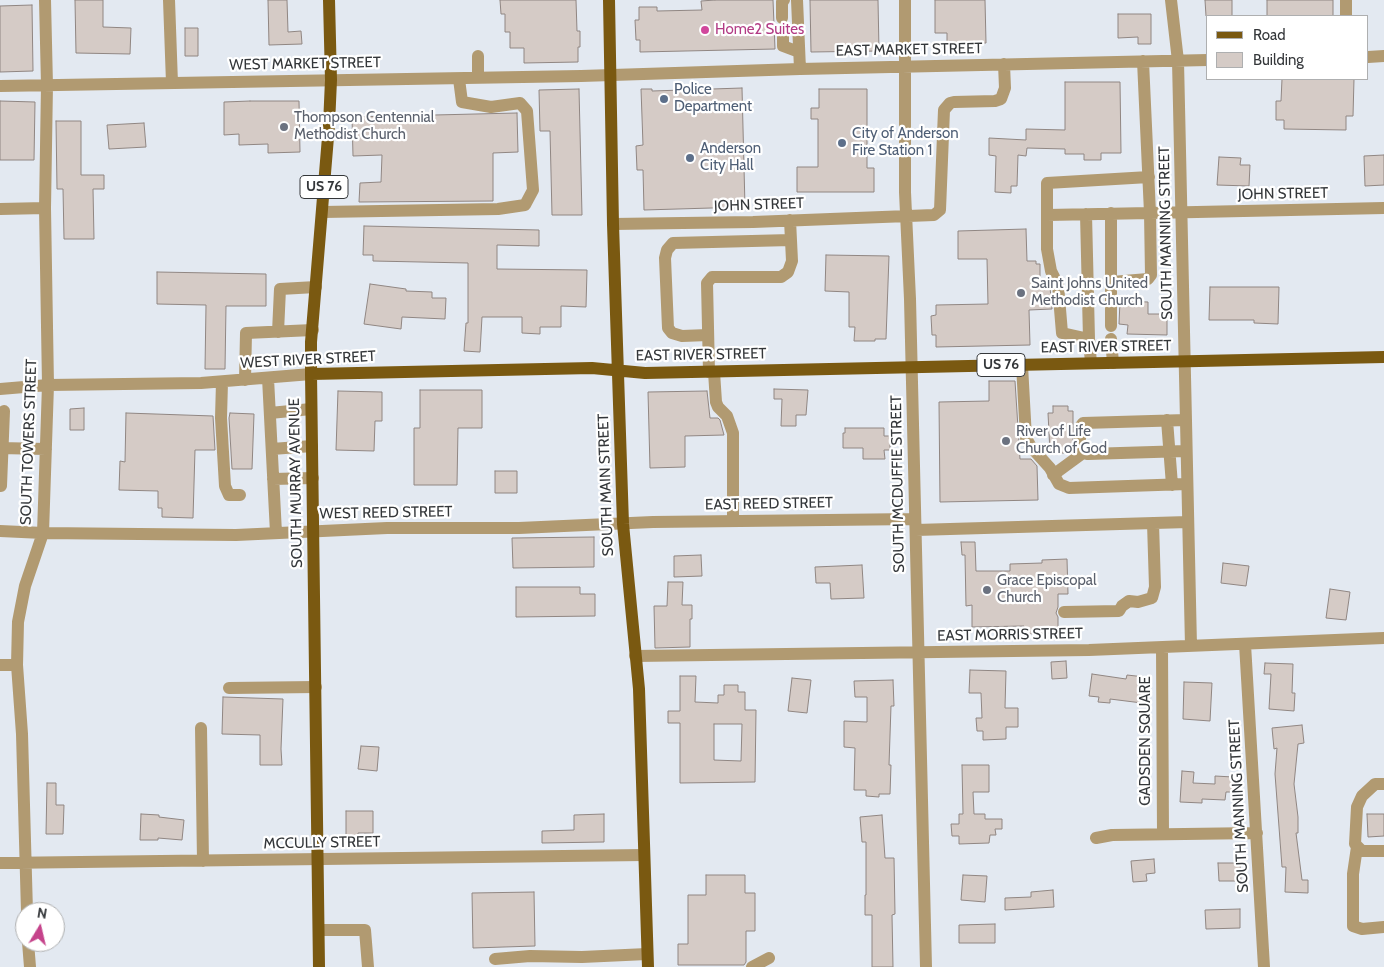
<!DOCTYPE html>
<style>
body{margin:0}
#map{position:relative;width:1384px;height:967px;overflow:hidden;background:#e3e9f1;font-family:Cabin,sans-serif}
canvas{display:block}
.legend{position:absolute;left:1206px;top:15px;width:162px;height:65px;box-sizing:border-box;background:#fff;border:1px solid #aeafb0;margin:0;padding:6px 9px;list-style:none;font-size:15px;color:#34373a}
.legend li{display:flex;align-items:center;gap:10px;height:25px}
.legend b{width:25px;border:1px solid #aeafb0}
.north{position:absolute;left:15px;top:902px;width:50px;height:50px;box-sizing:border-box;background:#fff;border:1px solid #aeafb0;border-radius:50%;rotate:9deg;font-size:14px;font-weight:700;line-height:20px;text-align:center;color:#34373a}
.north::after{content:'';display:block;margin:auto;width:18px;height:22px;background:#c5438b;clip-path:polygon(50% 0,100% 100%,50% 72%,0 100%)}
</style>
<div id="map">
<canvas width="1384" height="967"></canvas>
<ul class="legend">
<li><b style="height:6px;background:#7a5911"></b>Road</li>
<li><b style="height:14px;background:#d5cbc6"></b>Building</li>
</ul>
<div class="north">N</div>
</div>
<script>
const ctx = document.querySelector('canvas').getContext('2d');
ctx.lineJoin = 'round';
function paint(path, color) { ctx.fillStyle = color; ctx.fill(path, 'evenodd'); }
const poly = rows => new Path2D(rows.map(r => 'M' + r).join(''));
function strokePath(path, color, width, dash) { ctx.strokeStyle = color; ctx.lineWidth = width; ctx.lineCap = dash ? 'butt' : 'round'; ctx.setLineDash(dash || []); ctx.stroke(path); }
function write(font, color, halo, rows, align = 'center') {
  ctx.font = font + ' Cabin,sans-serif'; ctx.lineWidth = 4.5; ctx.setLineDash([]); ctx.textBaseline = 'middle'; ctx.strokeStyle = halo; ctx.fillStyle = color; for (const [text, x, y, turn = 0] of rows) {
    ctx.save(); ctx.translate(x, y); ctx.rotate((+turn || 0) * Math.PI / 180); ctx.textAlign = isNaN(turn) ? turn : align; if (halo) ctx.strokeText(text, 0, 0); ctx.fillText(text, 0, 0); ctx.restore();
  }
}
const building = poly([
 [75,0,103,0,103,27,131,28,130,54,76,53,75,0],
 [268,0,287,0,288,32,301,31,302,44,269,45,268,0],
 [500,0,576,0,577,31,580,31,580,47,578,47,578,62,524,63,524,48,510,48,510,32,505,32,505,14,501,14,500,0],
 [715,0,773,0,775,49,640,52,640,40,636,40,635,20,639,20,639,7,657,7,657,11,702,10,701,1,715,0],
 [810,0,878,0,879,51,811,52,810,0],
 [935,0,985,0,986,43,947,44,947,33,935,33,935,0],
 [1205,0,1232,0,1232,16,1206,16,1205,0],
 [1267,0,1333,0,1333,16,1267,16,1267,0],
 [32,5,33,71,0,72,0,6,32,5],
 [1118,14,1151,14,1151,44,1138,44,1138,37,1118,38,1118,14],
 [185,28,198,28,198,56,185,56,185,28],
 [1282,79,1354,79,1353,116,1346,116,1346,130,1284,129,1284,120,1276,120,1276,101,1281,101,1282,79],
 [1065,82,1120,82,1121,153,1101,153,1101,160,1084,160,1084,154,1065,154,1065,149,1027,148,1026,156,1018,155,1017,186,1011,186,1011,193,995,192,996,156,989,155,989,138,1026,140,1026,129,1065,130,1065,82],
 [742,88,745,207,644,210,643,170,637,170,636,146,643,145,641,89,652,89,652,91,742,88],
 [579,89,582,215,552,215,550,131,540,131,539,90,579,89],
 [819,89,867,89,867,168,874,168,874,192,797,192,797,167,818,167,818,119,811,119,811,108,819,108,819,89],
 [0,101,35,102,34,160,0,160,0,101],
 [250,101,299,101,300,152,268,153,268,144,239,145,239,134,224,135,224,102,250,101],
 [517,113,518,152,493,153,493,201,359,202,360,183,381,182,382,155,353,156,352,117,517,113],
 [56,121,81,121,81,175,104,175,104,189,93,189,94,239,64,239,63,189,57,189,56,121],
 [144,123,146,147,109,149,107,125,144,123],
 [1384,155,1384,185,1365,186,1364,156,1384,155],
 [1219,157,1241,158,1240,165,1250,165,1249,186,1217,185,1219,157],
 [364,226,539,230,539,246,497,245,497,269,587,270,586,307,561,306,561,327,540,327,540,334,522,333,522,317,482,317,480,352,464,351,466,323,468,323,468,263,373,261,373,255,363,255,364,226],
 [1026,229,1027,261,1036,261,1036,264,1040,264,1040,282,1048,282,1050,287,1052,309,1029,310,1030,345,936,347,936,335,932,335,931,316,936,315,936,305,988,304,987,259,958,259,958,231,1026,229],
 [826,255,889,256,886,339,875,339,875,341,854,341,855,327,849,327,849,292,825,291,826,255],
 [157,272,266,274,266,306,226,306,225,369,205,369,206,305,157,304,157,272],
 [370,284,406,289,406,291,432,292,432,298,446,298,445,319,402,317,401,329,364,324,370,284],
 [1210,287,1279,287,1278,324,1254,323,1254,320,1209,320,1210,287],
 [1120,301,1148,302,1148,314,1167,314,1167,335,1127,334,1128,325,1119,324,1120,301],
 [989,381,1015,381,1020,459,1031,459,1037,466,1038,500,940,502,939,402,989,401,989,381],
 [774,389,808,390,806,415,796,415,796,426,781,426,782,399,774,399,774,389],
 [420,390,482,390,482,428,458,428,457,485,414,485,414,428,420,428,420,390],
 [338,391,382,392,382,421,375,421,374,451,336,450,338,391],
 [707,391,710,418,718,418,720,420,724,435,685,436,685,467,650,468,648,392,707,391],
 [1053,406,1068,406,1068,411,1073,411,1073,451,1070,453,1050,453,1048,413,1053,413,1053,406],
 [84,408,84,430,70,430,70,409,84,408],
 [126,413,213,416,215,450,195,450,193,518,162,517,162,508,158,508,158,491,119,490,120,461,125,462,126,413],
 [230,413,254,414,252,469,232,469,229,418,230,413],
 [845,428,884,428,884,436,890,436,890,450,884,450,885,459,863,459,863,448,843,448,843,433,845,433,845,428],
 [495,471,517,471,517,493,495,493,495,471],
 [594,537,594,567,513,568,512,538,594,537],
 [961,542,975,542,976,571,1010,571,1010,564,1042,563,1042,560,1067,559,1068,594,1058,594,1058,607,1056,613,1058,617,1058,633,1024,634,1024,626,972,627,972,605,966,606,965,555,962,555,961,542],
 [701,555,702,576,674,577,674,556,701,555],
 [1223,563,1249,566,1246,586,1221,583,1223,563],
 [862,565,864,598,831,599,830,583,816,583,815,567,862,565],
 [668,582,683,582,682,605,692,605,692,619,690,619,690,647,655,648,654,606,667,606,668,582],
 [516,587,580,587,580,594,595,594,595,616,516,617,516,587],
 [1330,589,1350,592,1346,620,1326,618,1330,589],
 [1066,661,1067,678,1052,679,1051,662,1066,661],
 [1265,663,1293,664,1292,693,1295,693,1294,711,1269,709,1271,674,1264,674,1265,663],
 [970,670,1006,671,1005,708,1018,708,1018,727,1006,727,1006,739,983,740,983,731,977,731,976,718,982,718,981,693,969,693,970,670],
 [1092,674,1126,679,1127,675,1145,677,1142,703,1110,699,1110,703,1098,702,1099,697,1089,696,1092,674],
 [680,676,696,676,695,702,718,703,718,695,724,695,724,685,738,685,738,692,745,692,745,710,756,710,755,782,680,783,680,723,668,723,668,711,680,711,680,676],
 [714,724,742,724,741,761,714,760,714,724],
 [792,678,811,680,807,713,788,711,792,678],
 [893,680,894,706,891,706,889,765,891,765,890,794,879,794,879,797,866,796,866,790,854,790,855,748,844,747,844,721,867,722,867,697,855,697,854,681,893,680],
 [1184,682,1212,683,1210,721,1183,719,1184,682],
 [223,697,283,699,281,749,282,765,260,765,260,735,222,734,223,697],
 [1302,725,1304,743,1298,744,1294,784,1298,817,1298,833,1296,833,1302,880,1308,880,1308,893,1285,892,1286,867,1282,867,1275,774,1277,748,1274,749,1272,728,1302,725],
 [361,746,379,747,377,771,358,769,361,746],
 [962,765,989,765,989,792,973,792,974,814,985,814,985,819,1002,819,1002,829,995,829,996,835,990,835,989,843,959,844,959,836,952,836,951,824,959,824,959,814,963,814,962,765],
 [1182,771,1194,772,1193,783,1215,784,1215,776,1233,777,1233,792,1226,792,1225,800,1202,799,1202,803,1180,802,1182,771],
 [47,783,56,783,56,805,64,805,63,834,46,834,47,783],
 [346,811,373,811,373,833,358,833,358,838,346,838,346,811],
 [141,814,159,815,159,817,184,820,182,840,158,838,158,840,140,840,141,814],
 [604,814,604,842,542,843,542,831,574,830,574,815,604,814],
 [1367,814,1384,814,1384,836,1368,837,1367,814],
 [882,815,885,858,894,858,895,914,892,915,893,967,872,967,872,915,865,915,865,895,866,895,866,842,862,842,860,817,882,815],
 [1154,859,1155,873,1146,874,1147,881,1133,882,1131,861,1154,859],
 [1218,863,1240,863,1241,881,1219,881,1218,863],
 [706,875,745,875,745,893,755,893,755,931,746,931,746,962,744,965,678,965,678,944,688,944,688,895,706,895,706,875],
 [963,875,987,876,985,902,961,900,963,875],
 [1053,890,1054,907,1005,910,1005,898,1031,897,1031,892,1053,890],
 [534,892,535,946,473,948,472,893,534,892],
 [1240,909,1240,928,1206,929,1205,910,1240,909],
 [995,924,995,943,959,943,959,925,995,924]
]);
paint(building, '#d5cbc6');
strokePath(building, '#908682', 1);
strokePath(poly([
 [169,0,172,83],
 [797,0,800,69],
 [905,0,905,192,910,299,926,967],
 [1171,0,1178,61,1191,646],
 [1346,0,1346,16],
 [782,18,782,2,784,0],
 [783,34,783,46,799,52],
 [478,56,478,78],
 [1368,57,1384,56],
 [1143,61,1150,213,1384,208],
 [0,86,581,76,800,69,1208,60],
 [0,209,45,208],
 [323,212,498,209,525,205,533,190,527,111,520,103,491,107,462,102,459,79],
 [1086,214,1089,339],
 [1047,215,1150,213,1151,275,1148,279,1112,282],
 [613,224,753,222,934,215,940,210,944,110,950,103,954,102,995,101,1001,99,1005,88,1004,64],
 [1111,326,1111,213],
 [278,332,280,289,316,287],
 [708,335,682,336,672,333,668,328,665,258,667,250,673,243,791,240],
 [1111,339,1113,363],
 [1091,363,1089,339,1062,333,1058,285,1051,271,1047,249,1047,183,1149,177],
 [1022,365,1026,438,1031,447,1050,468,1059,484,1069,488,1187,484],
 [709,372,707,283,712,277,781,277,788,272,792,261,790,220],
 [714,372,716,402,718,407,727,416,733,433,733,521],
 [268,378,276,533],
 [245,380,246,333,313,330],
 [222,382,221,418,225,486,229,495,240,495],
 [0,389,48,385,201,383,311,374],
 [270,413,311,409],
 [1167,420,1172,485],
 [0,448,46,449],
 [272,449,312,446],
 [1083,453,1080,448,1080,427,1083,423,1186,420],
 [1053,475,1083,453,1088,454,1186,451],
 [273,479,313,478],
 [0,486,1,486,4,411],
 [916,530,1188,522],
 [0,531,43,533,236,535,387,528,519,528,653,522,915,519],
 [1064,612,1119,611,1122,606,1129,601,1138,602,1152,598,1155,587,1153,523],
 [1245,644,1264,967],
 [1162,648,1163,834],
 [635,656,1089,650,1384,638],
 [0,665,17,665],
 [229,688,316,687],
 [201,728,203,861],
 [1384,784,1375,784,1362,796,1357,807,1355,844,1362,851,1384,851],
 [1096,838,1112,835,1257,833],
 [1357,847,1353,874,1353,926,1362,929,1384,927],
 [0,863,644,855],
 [27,912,22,734,17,665,18,622,25,586,43,533,48,385,45,208,47,85,45,0],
 [319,930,365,930,368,967],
 [28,942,30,967],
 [495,959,530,956,582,957,647,954],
 [752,967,769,958]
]), '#b19a71', 12);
strokePath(poly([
 [609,0,613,224,623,524,639,689,648,967],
 [311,374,592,368,645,373,1384,357],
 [319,967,311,374,311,342,329,125,331,80,329,0]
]), '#7a5911', 12);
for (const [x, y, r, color] of [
 [705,30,5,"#d1479c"],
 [664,99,5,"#5c6f8a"],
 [284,127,5,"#6b7280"],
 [842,143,5,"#5c6f8a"],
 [690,158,5,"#5c6f8a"],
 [1021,293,5,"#6b7280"],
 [1006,441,5,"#6b7280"],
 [987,590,5,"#6b7280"]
]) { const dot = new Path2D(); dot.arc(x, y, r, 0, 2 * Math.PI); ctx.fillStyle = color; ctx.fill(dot); strokePath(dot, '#fff', 2); }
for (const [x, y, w] of [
 [324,187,48],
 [1001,365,48]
]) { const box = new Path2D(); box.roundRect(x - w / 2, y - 11.5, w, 23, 4); ctx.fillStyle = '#fff'; ctx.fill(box); strokePath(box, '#34373a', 1); }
write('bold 14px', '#34373a', null, [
 ["US 76",324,187],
 ["US 76",1001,365]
]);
write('15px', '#b23c85', '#fff', [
 ["Home2 Suites",715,30]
], 'left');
write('15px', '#34373a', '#fff', [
 ["EAST MARKET STREET",909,50,-1],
 ["WEST MARKET STREET",305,64,-1],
 ["JOHN STREET",1283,194,-1],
 ["JOHN STREET",759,205,-2],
 ["SOUTH MANNING STREET",1166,233,-91],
 ["EAST RIVER STREET",1106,347,-1],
 ["EAST RIVER STREET",701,355,-1],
 ["WEST RIVER STREET",308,360,-3],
 ["SOUTH TOWERS STREET",29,442,-88],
 ["SOUTH MURRAY AVENUE",296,483,-91],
 ["SOUTH MCDUFFIE STREET",898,484,-91],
 ["SOUTH MAIN STREET",606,485,-92],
 ["EAST REED STREET",769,504,-1],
 ["WEST REED STREET",386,513,-1],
 ["EAST MORRIS STREET",1010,635,-1],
 ["GADSDEN SQUARE",1146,741,-90],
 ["SOUTH MANNING STREET",1239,806,-93],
 ["MCCULLY STREET",322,843,-1]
]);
write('15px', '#4e5e75', '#fff', [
 ["Police",674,90],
 ["Department",674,107],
 ["City of Anderson",852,134],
 ["Fire Station 1",852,151],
 ["Anderson",700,149],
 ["City Hall",700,166]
], 'left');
write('15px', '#5b616d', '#fff', [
 ["Thompson Centennial",294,118],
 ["Methodist Church",294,135],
 ["Saint Johns United",1031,284],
 ["Methodist Church",1031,301],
 ["River of Life",1016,432],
 ["Church of God",1016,449],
 ["Grace Episcopal",997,581],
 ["Church",997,598]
], 'left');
</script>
